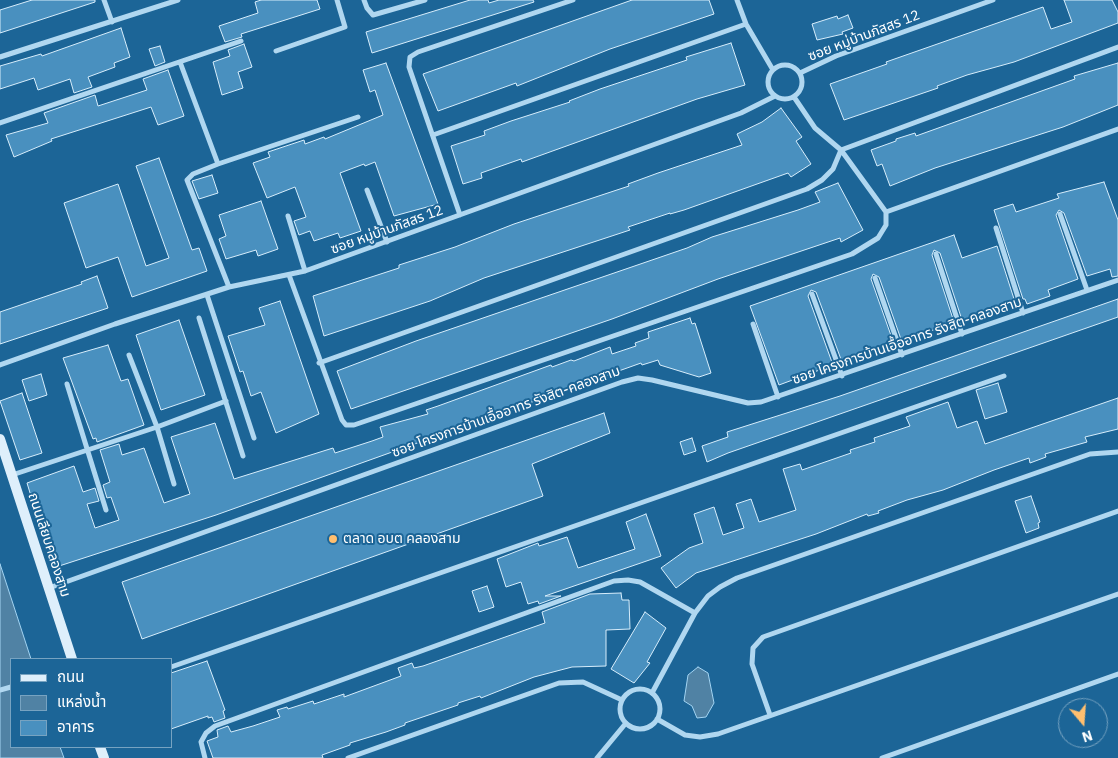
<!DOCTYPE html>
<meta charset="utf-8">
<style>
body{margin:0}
#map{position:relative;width:1118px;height:758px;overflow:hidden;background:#1c6597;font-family:"IBM Plex Sans","Noto Sans Thai",sans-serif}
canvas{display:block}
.legend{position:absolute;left:10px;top:658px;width:162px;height:90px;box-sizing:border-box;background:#1c6597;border:1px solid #77a3c1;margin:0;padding:6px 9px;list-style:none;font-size:15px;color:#fff}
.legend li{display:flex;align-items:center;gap:10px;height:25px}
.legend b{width:25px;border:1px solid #77a3c1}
.north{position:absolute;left:1058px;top:698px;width:50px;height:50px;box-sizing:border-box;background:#1c6597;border:1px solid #77a3c1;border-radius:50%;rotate:162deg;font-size:14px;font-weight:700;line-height:20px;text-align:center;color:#fff}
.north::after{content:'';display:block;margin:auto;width:18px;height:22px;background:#ffbf6f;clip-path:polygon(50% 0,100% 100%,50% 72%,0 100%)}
</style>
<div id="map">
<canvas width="1118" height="758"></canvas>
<ul class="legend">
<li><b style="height:6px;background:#deeffb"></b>ถนน</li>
<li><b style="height:14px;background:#5082a4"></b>แหล่งน้ำ</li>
<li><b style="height:14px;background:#4990bf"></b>อาคาร</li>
</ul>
<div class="north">N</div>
</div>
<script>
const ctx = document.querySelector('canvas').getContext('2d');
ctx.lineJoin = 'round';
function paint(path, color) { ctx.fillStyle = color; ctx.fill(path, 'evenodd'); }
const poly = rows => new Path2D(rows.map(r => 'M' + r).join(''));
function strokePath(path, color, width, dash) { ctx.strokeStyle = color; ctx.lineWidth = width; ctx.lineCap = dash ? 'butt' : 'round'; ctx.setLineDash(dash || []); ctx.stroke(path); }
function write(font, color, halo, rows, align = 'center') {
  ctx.font = font + ' "IBM Plex Sans","Noto Sans Thai",sans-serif'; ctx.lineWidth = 4; ctx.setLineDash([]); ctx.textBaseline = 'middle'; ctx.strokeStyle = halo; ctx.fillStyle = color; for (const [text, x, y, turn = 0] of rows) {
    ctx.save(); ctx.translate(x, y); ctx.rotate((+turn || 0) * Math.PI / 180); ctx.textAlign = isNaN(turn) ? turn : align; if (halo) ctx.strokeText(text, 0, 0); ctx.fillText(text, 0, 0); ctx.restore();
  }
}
const water = poly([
 [0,564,31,659,11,659,11,747,60,747,64,758,0,758,0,564],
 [698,667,708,673,714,703,706,717,697,718,692,706,684,701,688,675,698,667]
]);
paint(water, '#5082a4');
strokePath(water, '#a3d4f2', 1);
const building = poly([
 [32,0,95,0,95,2,0,33,0,10,32,0],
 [261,0,317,0,320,9,241,34,242,37,225,42,219,26,258,13,255,2,261,0],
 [470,0,488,0,489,3,499,0,533,0,534,2,372,53,366,32,470,0],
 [632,0,709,0,714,14,610,49,517,86,516,83,438,111,423,74,632,0],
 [1064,0,1112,0,1118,12,1118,23,1014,62,967,75,937,86,938,88,844,120,830,84,887,64,886,62,1043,7,1051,29,1072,22,1064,0],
 [848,15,853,28,842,32,843,34,817,40,812,24,837,16,838,19,848,15],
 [121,28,130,57,114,63,115,67,88,77,92,87,74,93,70,79,38,90,34,78,0,89,0,66,41,54,42,56,121,28],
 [731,43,745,85,697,99,522,162,521,159,481,173,482,178,463,184,451,146,485,135,484,131,511,121,570,102,569,101,600,89,687,60,686,57,731,43],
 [244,44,252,67,238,72,243,88,222,95,213,62,230,56,228,50,244,44],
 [160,46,165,62,155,66,149,49,160,46],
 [386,63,438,204,394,216,375,162,365,166,364,164,340,173,361,231,340,238,338,233,314,241,310,231,299,235,294,221,306,217,295,187,267,198,253,163,270,157,268,152,304,140,305,144,324,137,325,139,383,115,375,90,370,92,363,70,386,63],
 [1118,63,1118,105,1063,127,935,168,890,186,882,164,877,166,871,150,896,141,896,139,915,133,916,136,1075,79,1074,76,1118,63],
 [168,70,184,116,158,125,151,107,51,139,52,141,14,157,6,135,48,123,44,113,95,95,98,106,147,90,143,79,168,70],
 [781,108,802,137,796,141,811,164,791,177,788,173,684,210,670,214,670,213,628,227,630,230,484,278,430,301,324,336,313,296,399,268,399,265,455,247,514,224,629,186,628,184,658,173,742,145,737,134,762,122,781,108],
 [159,158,192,250,199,248,207,271,132,297,118,257,86,268,64,203,118,184,146,266,169,258,136,166,159,158],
 [212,175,218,193,199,199,192,181,212,175],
 [1104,182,1118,220,1118,276,1112,277,1110,269,1087,276,1064,213,1059,210,1056,215,1078,279,1048,290,1050,296,1027,304,1025,299,1023,299,994,210,1013,204,1016,212,1059,198,1057,194,1104,182],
 [838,183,863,230,841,242,840,238,718,279,612,319,351,409,337,371,416,341,687,248,712,237,798,210,820,202,815,192,838,183],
 [261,201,278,249,258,256,256,250,226,259,219,239,226,236,219,215,261,201],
 [954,235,962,258,997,246,1015,302,962,320,940,253,934,250,932,255,954,322,902,342,879,277,873,274,871,279,894,344,842,362,816,292,811,290,808,296,833,365,779,385,750,306,954,235],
 [97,276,108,308,0,344,0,312,82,284,81,282,97,276],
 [1118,299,1118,317,728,453,707,462,702,446,728,437,727,432,840,396,1118,299],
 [280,301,319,414,276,433,261,392,251,396,243,371,240,372,228,336,265,325,259,308,280,301],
 [690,318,692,324,695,323,711,373,699,377,660,365,658,360,642,365,641,363,216,515,53,568,27,483,74,466,83,492,95,488,99,501,87,504,95,528,119,520,111,497,107,498,103,485,110,482,100,450,119,444,122,455,144,448,164,503,190,494,171,437,215,423,234,479,333,448,335,453,372,441,383,437,380,427,428,414,426,410,438,406,551,365,552,367,571,360,574,361,610,347,612,354,636,346,635,343,649,338,648,332,690,318],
 [179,320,205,395,161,410,136,335,179,320],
 [108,345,121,381,128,379,144,425,97,442,96,438,93,439,63,358,108,345],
 [41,374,47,395,29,401,22,380,41,374],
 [998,383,1007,412,985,419,976,390,998,383],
 [22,393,42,453,20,460,0,401,22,393],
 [1118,398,1118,429,1085,437,1087,442,1045,454,1046,457,1030,463,1029,458,994,470,943,490,907,500,878,511,879,513,868,516,867,514,816,534,696,573,676,588,661,568,689,548,703,543,694,514,714,507,723,535,744,528,736,504,751,499,759,522,796,510,783,469,800,464,802,470,851,453,850,450,875,442,874,438,910,426,906,417,948,402,957,428,977,421,985,444,1118,398],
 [604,413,610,433,532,464,543,496,142,639,122,582,604,413],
 [692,438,696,451,684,455,680,442,692,438],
 [1031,496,1040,522,1038,523,1039,528,1026,533,1015,501,1031,496],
 [646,514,661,556,545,596,561,596,539,604,538,601,528,604,521,582,506,587,497,559,538,543,539,546,567,537,578,568,635,549,626,522,646,514],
 [487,586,494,607,479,612,472,591,487,586],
 [621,593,622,600,629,600,630,629,606,630,606,666,572,667,534,677,481,698,480,696,458,703,458,705,405,723,405,725,386,732,350,743,350,745,322,755,323,758,213,758,207,741,218,737,217,730,228,726,231,732,253,726,280,717,277,710,287,707,288,709,313,701,314,704,344,694,344,697,401,676,398,668,412,663,414,668,423,666,545,623,542,612,590,594,621,593],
 [645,612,666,628,647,662,650,663,634,683,611,669,645,612],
 [207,661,225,710,223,711,225,718,214,722,212,717,208,718,208,716,171,729,171,673,207,661]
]);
paint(building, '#4990bf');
strokePath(building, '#d7edfb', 1);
strokePath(poly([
 [104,0,112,22],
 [364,0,367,8,373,15,425,0],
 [737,0,746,24,773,70],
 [276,51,345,27,337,0],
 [0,57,178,0],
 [180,62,218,164],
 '768 82a17 17 0 1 1 34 0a17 17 0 1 1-34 0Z',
 [800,73,836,56,993,0],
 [0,123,241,41],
 [433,135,746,24],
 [367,190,387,242],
 [886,212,1118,129],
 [1060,214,1087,290],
 [460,215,409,67,410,57,418,52,573,0],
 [288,216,305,271],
 [996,228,1023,313],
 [936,254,962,334],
 [289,275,342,420,346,425,354,425,852,254,878,238,886,225,886,212,841,150,815,128,794,97],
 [875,278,902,355],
 [229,287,187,180,193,174,218,164,358,117],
 [812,294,842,376],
 [207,295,254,438],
 [199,318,243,456],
 [753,324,778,397],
 [129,355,157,427,174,484],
 [319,363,807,189,822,180,833,169,841,150,1118,47],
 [0,365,115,324,229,287,305,271,741,113,775,96],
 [67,384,106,510],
 [12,475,157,427,226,401],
 [49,588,622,382,638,378,652,380,748,403,761,402,1118,280],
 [171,667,1004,376],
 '620 709a20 20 0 1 1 40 0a20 20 0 1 1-40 0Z',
 [0,690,11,687],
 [652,693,695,613,708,596,720,587,737,578,1090,454,1118,452],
 [770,715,752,664,753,648,763,637,1118,511],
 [657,719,685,735,700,737,718,734,1118,594],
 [205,758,201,742,206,733,215,726,614,581,628,580,640,582,695,613],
 [348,758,559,683,583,682,622,700],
 [597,758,626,723],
 [882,758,1118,674]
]), '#b0d7f0', 5);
strokePath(poly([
 [0,439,72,659],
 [100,747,104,758]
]), '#deeffb', 10);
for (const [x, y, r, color] of [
 [333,539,5,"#ffbf6f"]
]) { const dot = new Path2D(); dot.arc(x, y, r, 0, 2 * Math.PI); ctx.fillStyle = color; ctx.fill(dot); strokePath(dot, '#1c6597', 2); }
write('14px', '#fff', '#1c6597', [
 ["ซอย หมู่บ้านภัสสร 12",864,36,-21],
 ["ซอย หมู่บ้านภัสสร 12",387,230,-20],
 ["ซอย โครงการบ้านเอื้ออาทร รังสิต-คลองสาม",907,341,-19],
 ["ซอย โครงการบ้านเอื้ออาทร รังสิต-คลองสาม",506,412,-20],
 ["ถนนเลียบคลองสาม",49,545,72]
]);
write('14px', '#fff', '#1c6597', [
 ["ตลาด อบต คลองสาม",343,539]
], 'left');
</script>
